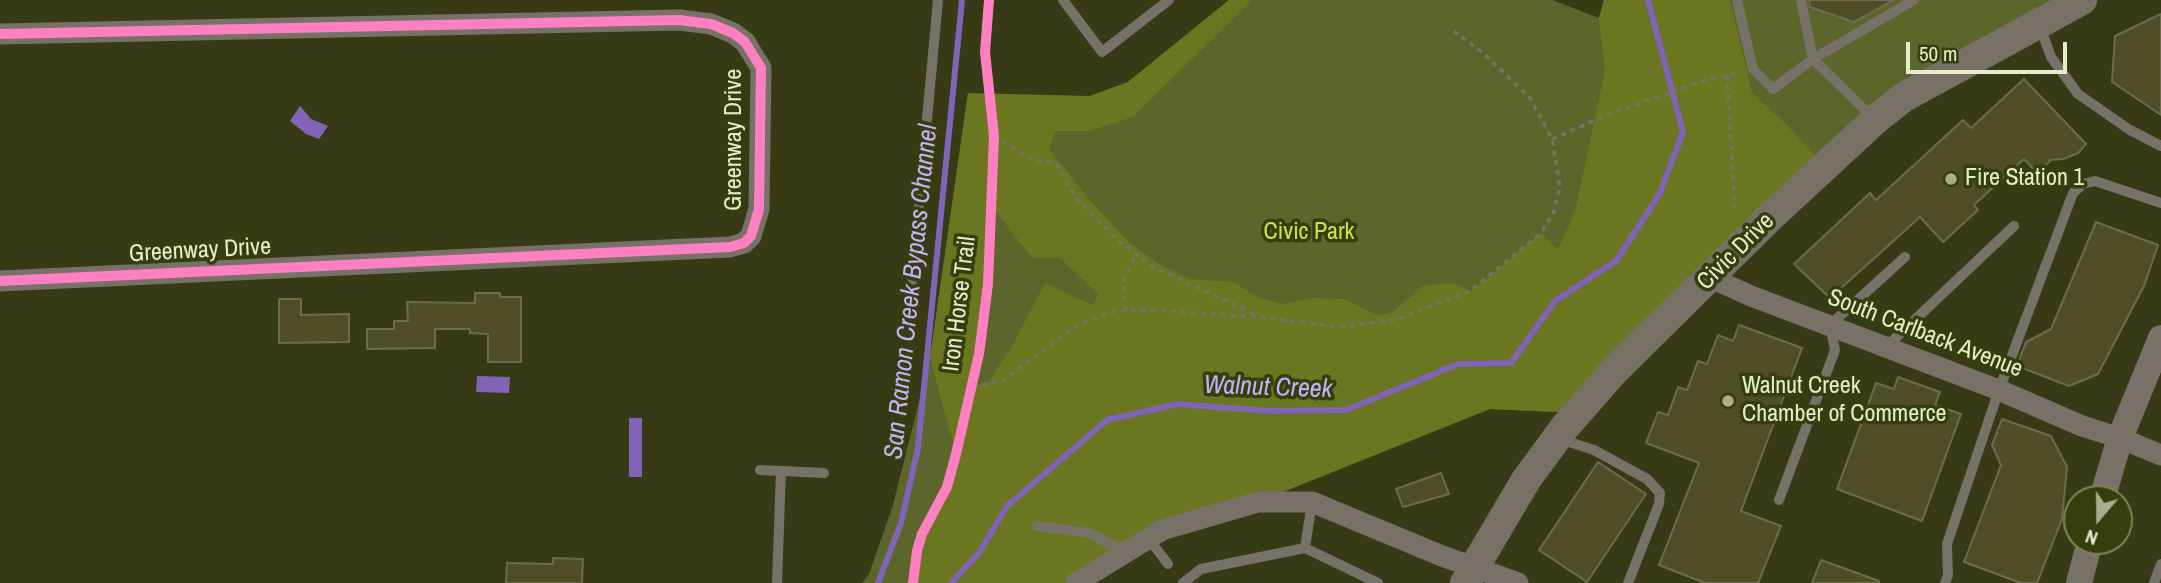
<!DOCTYPE html>
<style>
body{margin:0}
#map{position:relative;width:2161px;height:583px;overflow:hidden;background:#363b15;font-family:"Archivo Narrow",sans-serif}
canvas{display:block}
.north{position:absolute;left:2063px;top:485px;width:70px;height:70px;box-sizing:border-box;background:#373e0e;border:2px solid #7d845a;border-radius:50%;rotate:200deg;font-size:19px;font-weight:700;line-height:28px;text-align:center;color:#e6edcd}
.north::after{content:'';display:block;margin:auto;width:24px;height:32px;background:#a8af8d;clip-path:polygon(50% 0,100% 100%,50% 72%,0 100%)}
.scale{position:absolute;left:1906px;top:42px;width:161px;height:32px;box-sizing:border-box;border:4px solid #e6edcd;border-top:0;padding-left:9px;font-size:21px;line-height:24px;white-space:nowrap;color:#e6edcd;-webkit-text-stroke:5px #373e0e;paint-order:stroke}
</style>
<div id="map">
<canvas width="2161" height="583"></canvas>
<div class="north">N</div>
<div class="scale">50 m</div>
</div>
<script>
const ctx = document.querySelector('canvas').getContext('2d');
ctx.lineJoin = 'round';
function paint(path, color) { ctx.fillStyle = color; ctx.fill(path, 'evenodd'); }
const poly = rows => new Path2D(rows.map(r => 'M' + r).join(''));
function strokePath(path, color, width, dash) { ctx.strokeStyle = color; ctx.lineWidth = width; ctx.lineCap = dash ? 'butt' : 'round'; ctx.setLineDash(dash || []); ctx.stroke(path); }
function write(font, color, halo, rows, align = 'center') {
  ctx.font = font + ' "Archivo Narrow",sans-serif'; ctx.lineWidth = 7; ctx.setLineDash([]); ctx.textBaseline = 'middle'; ctx.strokeStyle = halo; ctx.fillStyle = color; for (const [text, x, y, turn = 0] of rows) {
    ctx.save(); ctx.translate(x, y); ctx.rotate((+turn || 0) * Math.PI / 180); ctx.textAlign = isNaN(turn) ? turn : align; if (halo) ctx.strokeText(text, 0, 0); ctx.fillText(text, 0, 0); ctx.restore();
  }
}
paint(poly([
 [1229,0,1552,0,1599,18,1604,0,2082,0,1904,97,1578,413,1490,409,1162,530,1076,583,862,583,869,574,893,505,930,358,968,93,1013,96,1090,96,1128,82]
]), '#5c662a');
paint(poly([
 [1229,0,1252,0,1133,117,1090,131,1055,131,1049,149,1088,198,1129,243,1159,264,1190,279,1233,282,1259,298,1283,304,1313,298,1344,299,1376,315,1393,312,1423,286,1452,283,1471,291,1541,233,1558,250,1575,212,1605,71,1599,18,1604,0,1730,0,1752,93,1785,123,1825,166,1578,413,1490,409,1258,502,1162,530,1076,583,913,583,917,551,922,534,947,487,956,454,930,358,968,93,1090,96,1128,82],
 [991,205,1032,258,1059,257,1098,294,1092,305,1045,283,1012,346,987,384,972,385,979,354,988,284]
]), '#6a7620');
paint(poly([
 [300,106,311,119,328,126,319,139,306,134,290,121],
 [477,376,510,377,509,393,476,392],
 [629,418,642,418,642,477,629,477]
]), '#8163b8');
strokePath(poly([
 [878,583,901,523,918,448,962,0],
 [951,583,979,553,1007,506,1107,420,1177,404,1269,411,1346,410,1458,364,1511,363,1555,301,1616,261,1659,195,1683,132,1648,0]
]), '#8163b8', 6);
const building = poly([
 [1809,0,1894,0,1854,22,1810,7,1809,0],
 [2161,14,2161,115,2112,82,2115,36,2161,14],
 [2024,79,2086,144,2078,153,2063,159,2051,160,2037,173,2024,159,1974,205,1978,210,1943,242,1920,217,1830,298,1794,264,1870,193,1876,200,1963,120,1971,128,2024,79],
 [2096,222,2158,245,2144,286,2098,374,2069,386,2017,366,2026,342,2051,329,2096,222],
 [475,293,500,293,500,297,521,297,521,362,488,362,488,334,470,333,470,329,435,329,435,348,367,349,367,329,394,329,394,321,408,321,407,302,475,303,475,293],
 [279,299,301,299,301,315,349,314,349,342,279,343,279,299],
 [1739,325,1802,348,1741,511,1781,526,1758,583,1705,583,1659,565,1699,463,1646,443,1658,412,1668,415,1678,387,1687,390,1698,361,1707,364,1718,335,1733,341,1739,325],
 [1898,377,1940,392,1935,405,1961,414,1922,521,1837,489,1876,383,1894,389,1898,377],
 [2002,419,2051,436,2067,467,2062,519,2037,583,2021,583,1964,562,2001,465,1992,445,2002,419],
 [1598,462,1646,494,1587,582,1539,550,1598,462],
 [1441,473,1449,494,1403,507,1396,489,1441,473],
 [553,558,583,559,582,583,506,583,507,563,553,564,553,558],
 [1821,560,1879,581,1879,583,1812,583,1821,560]
]);
paint(building, '#4f4e28');
strokePath(building, '#6c6c4f', 2);
strokePath(poly([
 [1727,75,1735,208],
 [994,136,1033,160,1055,162,1076,198,1117,240,1153,267,1257,315],
 [1552,139,1610,114,1706,80,1737,73],
 [1126,311,1123,283,1136,254],
 [972,385,987,384,1003,380,1081,323,1115,311,1154,310,1261,317,1338,327,1395,320,1470,291,1541,233,1553,214,1560,187,1552,139,1530,98,1483,53,1451,29]
]), '#767264', 3.5, [5, 5]);
strokePath(poly([
 [1063,0,1102,52,1169,0],
 [1737,0,1753,69,1773,89,1813,59,1801,0],
 [2040,27,2051,57,2078,94,2130,130,2161,146],
 [1873,118,1813,59,1914,0],
 [908,325,938,0],
 [1886,347,2014,226],
 [1560,439,1594,450,1647,479,1660,493,1659,504,1628,583],
 [760,470,824,473],
 [1779,500,1835,350,1830,325,1905,257],
 [1312,502,1305,548,1378,583],
 [1037,526,1089,533,1126,552],
 [1148,538,1168,564],
 [777,583,781,471],
 [1183,583,1201,569,1305,548],
 [1945,583,1948,575,1947,544,1999,390,2073,193,2083,184,2095,181,2161,203],
 [2154,583,2161,564]
]), '#777168', 10);
strokePath(poly([
 [0,34,679,20,711,24,733,33,745,42,761,68,759,209,751,236,744,243,730,247,0,281],
 [1711,278,1751,296,1999,390,2082,426,2120,438,2161,455],
 [1076,583,1162,530,1258,502,1312,502,1442,556,1518,583]
]), '#777168', 21);
strokePath(poly([
 [2102,499,2120,438,2161,338],
 [2079,583,2090,541]
]), '#777168', 26);
strokePath(poly([
 [1465,583,1526,480,1564,428,1613,372,1769,218,1875,120,1904,97,2082,0]
]), '#777165', 30);
strokePath(poly([
 [0,34,679,20,711,24,733,33,745,42,761,68,759,209,751,236,744,243,730,247,0,281],
 [913,583,917,551,922,534,947,487,956,454,979,354,988,284,994,136,985,52,989,0]
]), '#ff80c0', 10);
for (const [x, y, r, color] of [
 [1951,179,7,"#a8af8d"],
 [1728,401,7,"#a8af8d"]
]) { const dot = new Path2D(); dot.arc(x, y, r, 0, 2 * Math.PI); ctx.fillStyle = color; ctx.fill(dot); strokePath(dot, '#373e0e', 2.5); }
write('24px', '#e6edcd', '#373e0e', [
 ["Greenway Drive",735,140,-90],
 ["Greenway Drive",200,251,-3],
 ["Civic Drive",1736,252,-45],
 ["Iron Horse Trail",960,304,-83],
 ["South Carlback Avenue",1925,334,21]
]);
write('24px', '#e6edcd', '#373e0e', [
 ["Fire Station 1",1965,179],
 ["Walnut Creek",1742,387],
 ["Chamber of Commerce",1742,415]
], 'left');
write('24px', '#cce349', '#373e0e', [
 ["Civic Park",1309,233]
]);
write('italic 26px', '#c6b0fa', '#373e0e', [
 ["San Ramon Creek Bypass Channel",912,292,-84],
 ["Walnut Creek",1268,388,2]
]);
</script>
